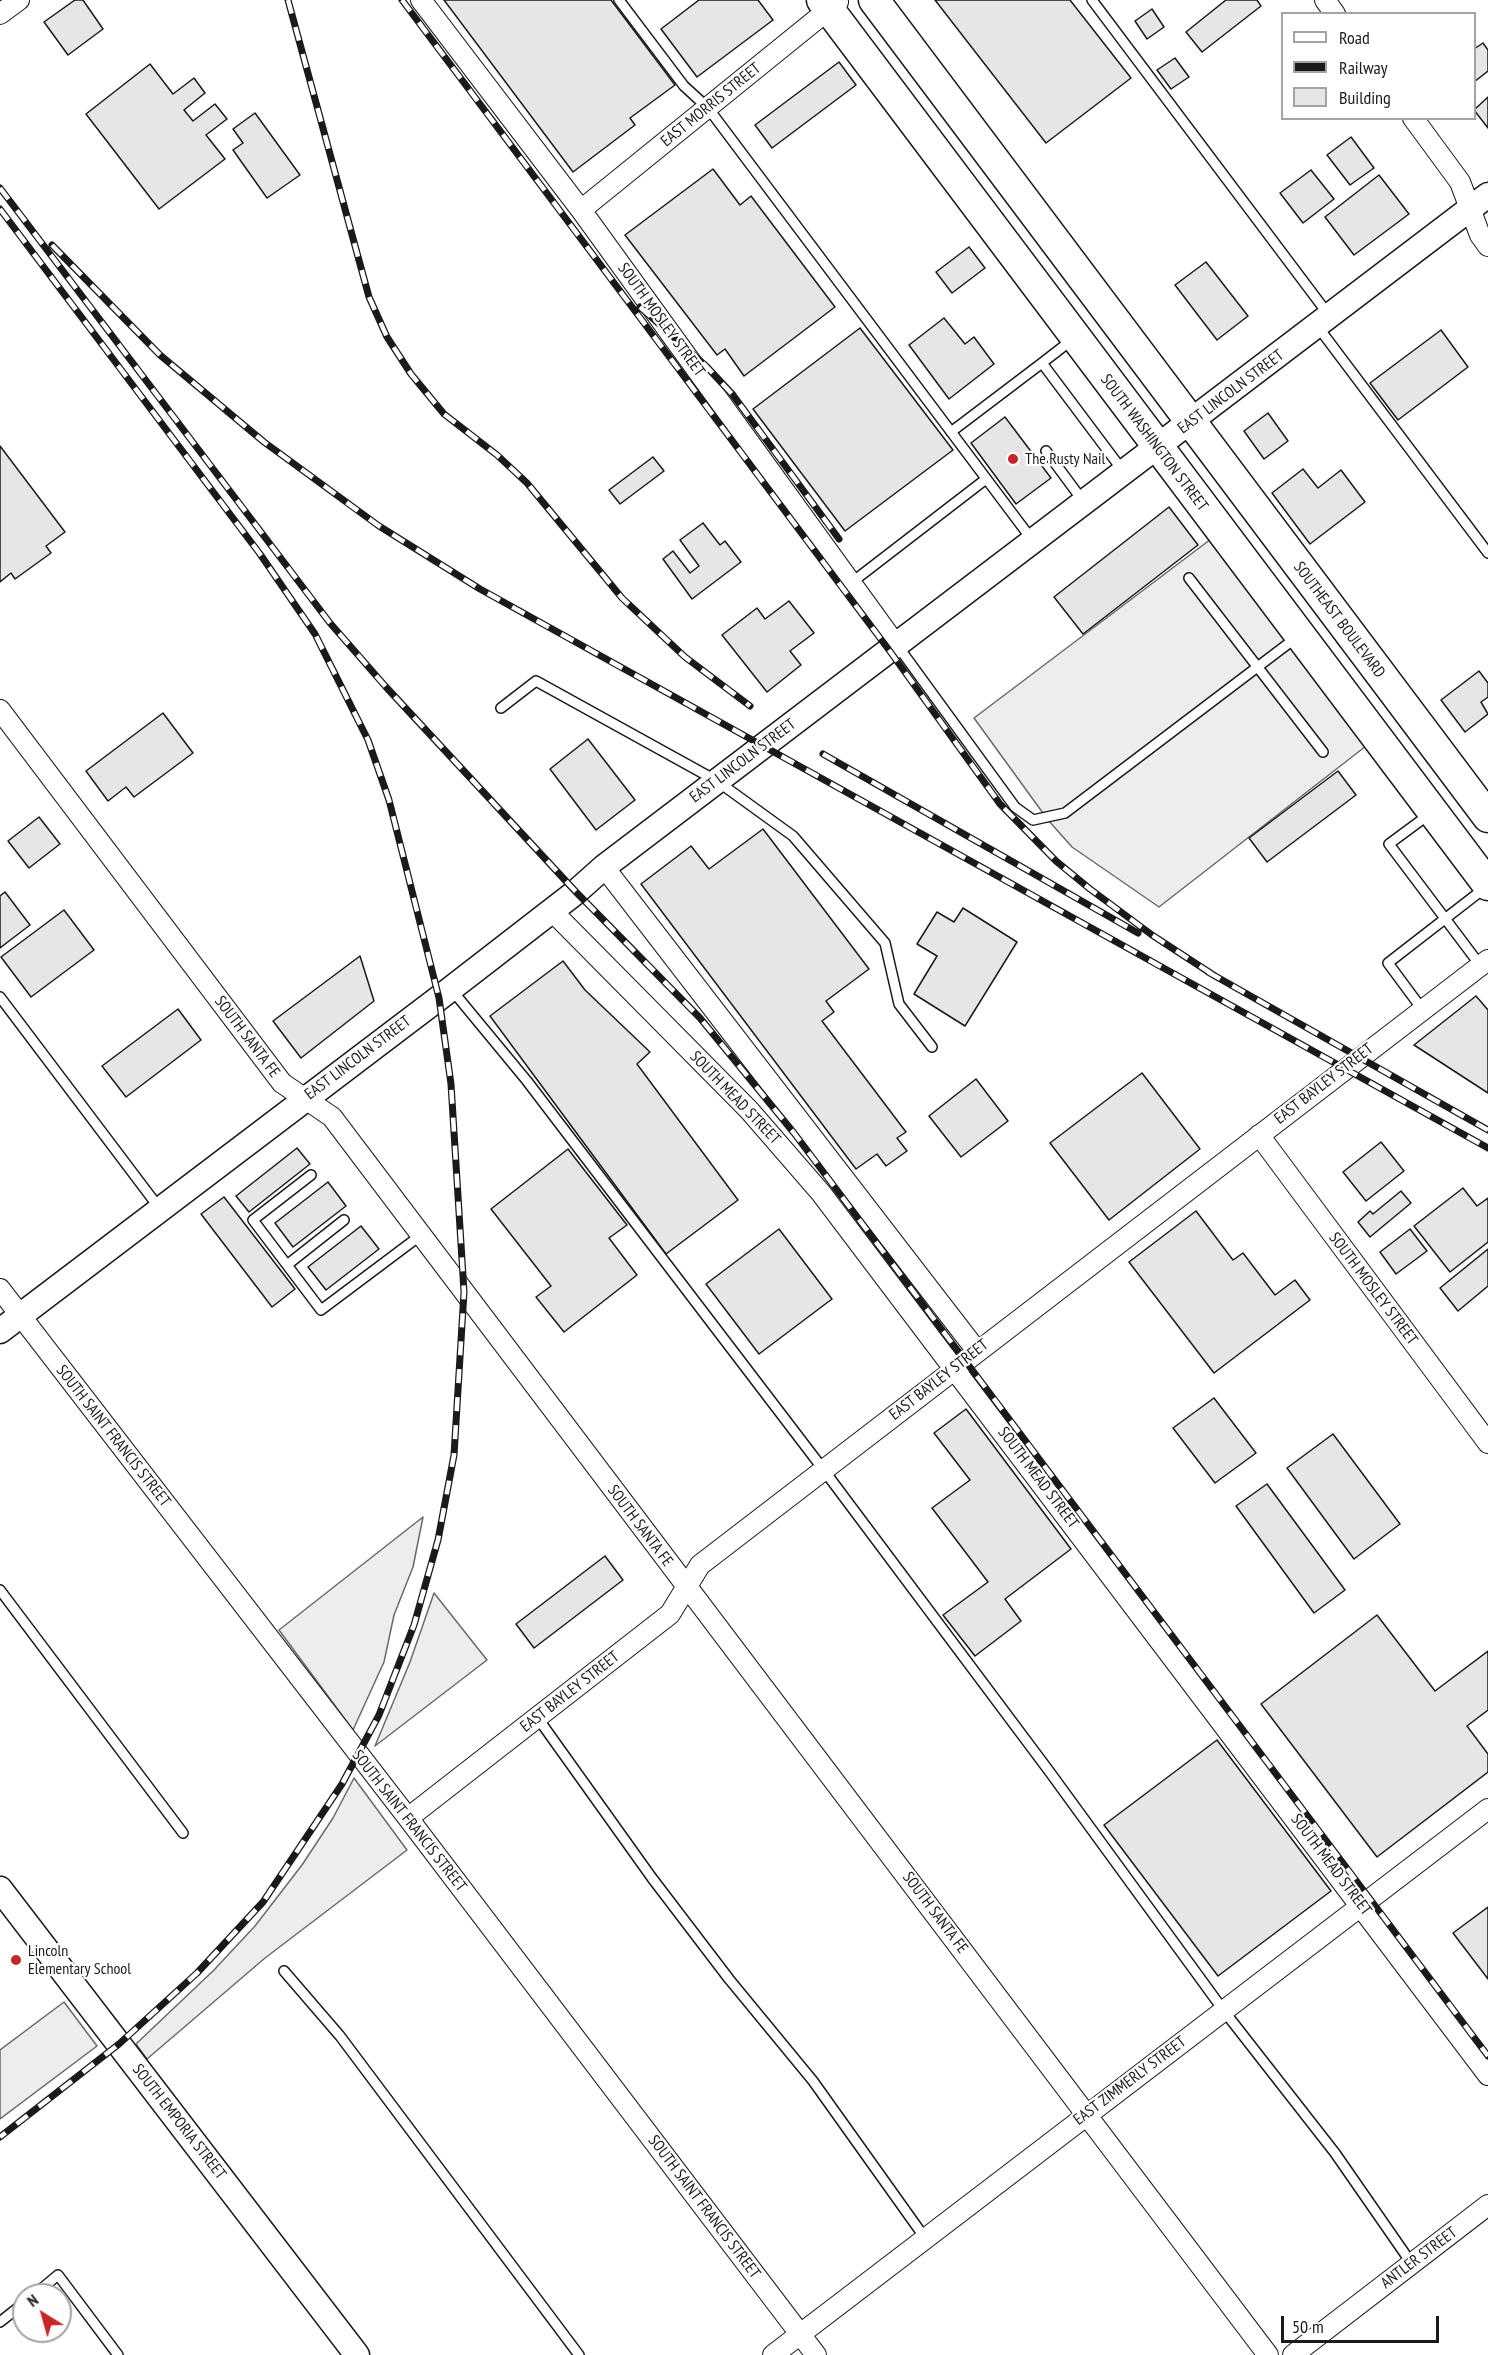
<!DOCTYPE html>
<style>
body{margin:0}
#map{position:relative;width:1488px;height:2355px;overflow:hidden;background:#fff;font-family:"PT Sans Narrow",sans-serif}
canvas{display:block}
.legend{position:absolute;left:1281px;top:12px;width:195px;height:108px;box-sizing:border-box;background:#fff;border:2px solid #a3a3a3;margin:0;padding:8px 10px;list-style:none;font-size:18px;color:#1a1a1a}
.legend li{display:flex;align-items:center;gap:12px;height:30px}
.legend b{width:30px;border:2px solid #a3a3a3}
.north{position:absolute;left:12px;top:2283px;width:60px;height:60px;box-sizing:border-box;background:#fff;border:2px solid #a3a3a3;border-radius:50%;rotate:323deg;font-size:16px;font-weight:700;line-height:24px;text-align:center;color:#1a1a1a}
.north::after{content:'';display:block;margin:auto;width:21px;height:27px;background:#c62828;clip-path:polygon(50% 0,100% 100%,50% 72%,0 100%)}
.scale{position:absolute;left:1281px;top:2316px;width:158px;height:27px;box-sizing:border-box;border:3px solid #1a1a1a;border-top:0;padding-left:8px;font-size:18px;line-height:21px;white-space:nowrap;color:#1a1a1a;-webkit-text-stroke:4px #fff;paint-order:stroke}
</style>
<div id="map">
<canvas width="1488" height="2355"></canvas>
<ul class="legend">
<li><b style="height:8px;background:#fff"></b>Road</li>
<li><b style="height:8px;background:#1a1a1a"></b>Railway</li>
<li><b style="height:16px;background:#e6e6e6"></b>Building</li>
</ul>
<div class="north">N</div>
<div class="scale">50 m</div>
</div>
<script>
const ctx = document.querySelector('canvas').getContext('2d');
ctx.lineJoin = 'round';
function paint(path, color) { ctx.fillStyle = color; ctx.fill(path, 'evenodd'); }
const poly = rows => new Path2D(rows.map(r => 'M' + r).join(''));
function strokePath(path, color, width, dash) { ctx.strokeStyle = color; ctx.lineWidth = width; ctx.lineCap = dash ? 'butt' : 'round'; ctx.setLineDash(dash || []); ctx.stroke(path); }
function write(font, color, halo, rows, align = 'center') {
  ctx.font = font + ' "PT Sans Narrow",sans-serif'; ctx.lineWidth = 4.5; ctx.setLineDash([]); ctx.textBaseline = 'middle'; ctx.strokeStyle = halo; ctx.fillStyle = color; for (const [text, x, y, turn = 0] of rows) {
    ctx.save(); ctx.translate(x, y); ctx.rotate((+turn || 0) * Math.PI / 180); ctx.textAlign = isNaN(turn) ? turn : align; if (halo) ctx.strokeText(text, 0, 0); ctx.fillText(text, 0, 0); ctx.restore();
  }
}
const built = poly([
 [1211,539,1366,746,1159,907,1072,847,1048,820,974,718,1211,539],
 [423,1517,413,1567,394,1615,384,1662,353,1730,279,1630,423,1517],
 [434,1593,487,1660,375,1746,410,1662,434,1593],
 [354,1778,407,1850,265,1958,147,2059,136,2044,214,1970,255,1926,302,1865,333,1818,354,1778],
 [64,2002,97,2046,0,2119,0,2050,64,2002]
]);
paint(built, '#ededed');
strokePath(built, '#6a6a6a', 1.5);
const building = poly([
 [75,0,83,0,103,29,68,55,44,22,75,0],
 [444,0,611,0,675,85,630,118,635,125,573,172,444,0],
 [699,0,758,0,773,20,697,77,661,29,699,0],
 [935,0,1070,0,1131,78,1046,143,935,0],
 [1226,0,1257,0,1261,6,1202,52,1186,32,1226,0],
 [1152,9,1164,27,1147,39,1135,21,1152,9],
 [1483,43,1488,50,1488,71,1474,82,1474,49,1483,43],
 [1175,58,1189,77,1171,89,1157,70,1175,58],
 [839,62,856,85,772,148,755,125,839,62],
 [150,64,173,94,194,78,205,93,184,110,193,121,215,104,227,119,206,135,225,159,159,209,86,114,150,64],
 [1488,97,1488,128,1474,110,1488,97],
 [255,113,300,175,267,198,233,150,243,143,233,129,255,113],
 [1351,137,1374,168,1350,185,1327,155,1351,137],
 [713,169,740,205,751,196,835,307,744,376,725,349,717,355,625,235,713,169],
 [1311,170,1334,199,1303,223,1280,193,1311,170],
 [1379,175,1409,214,1354,255,1325,217,1379,175],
 [969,247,985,268,952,293,936,272,969,247],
 [1206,262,1248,316,1217,340,1175,285,1206,262],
 [944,318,965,344,974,337,994,364,949,399,909,345,944,318],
 [860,328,953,450,845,531,753,409,860,328],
 [1441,330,1468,367,1398,420,1370,383,1441,330],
 [1268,413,1288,441,1264,459,1244,431,1268,413],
 [1005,417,1051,478,1016,504,971,443,1005,417],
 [0,446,65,532,46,546,51,553,15,579,11,573,0,582,0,446],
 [653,457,664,471,620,504,609,490,653,457],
 [1303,469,1318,488,1341,470,1365,502,1310,544,1272,493,1303,469],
 [1169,507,1198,545,1083,634,1054,597,1169,507],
 [703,523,720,545,725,541,741,562,692,599,663,559,673,551,690,573,699,566,680,540,703,523],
 [789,601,814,633,790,651,801,665,767,692,722,635,757,608,765,619,789,601],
 [1479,671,1488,683,1488,697,1481,702,1488,714,1465,732,1441,700,1479,671],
 [163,713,193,753,134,797,126,787,108,801,86,771,163,713],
 [588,739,635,800,596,830,550,769,588,739],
 [1338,771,1356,795,1267,862,1249,838,1338,771],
 [39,817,60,844,29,868,8,841,39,817],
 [763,829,869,969,826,1001,834,1012,822,1021,906,1132,897,1138,907,1151,886,1166,877,1154,856,1169,641,884,691,846,709,869,763,829],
 [5,892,30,925,0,948,0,896,5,892],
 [963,908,1017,942,965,1026,914,994,937,956,917,944,937,912,954,922,963,908],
 [64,910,94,950,31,997,1,957,64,910],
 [360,956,374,1001,301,1058,273,1021,360,956],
 [563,961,585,990,650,1052,637,1064,738,1200,666,1254,490,1016,563,961],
 [1476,996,1488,1010,1488,1093,1414,1045,1476,996],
 [178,1009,201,1040,126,1097,102,1066,178,1009],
 [1142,1073,1200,1149,1109,1220,1050,1143,1142,1073],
 [976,1079,1008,1121,961,1157,929,1116,976,1079],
 [1381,1142,1404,1171,1366,1201,1343,1172,1381,1142],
 [297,1148,310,1164,249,1212,236,1196,297,1148],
 [568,1149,627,1225,609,1238,637,1275,564,1332,536,1297,551,1286,491,1209,568,1149],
 [328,1182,346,1206,293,1247,275,1223,328,1182],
 [1463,1188,1477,1206,1488,1198,1488,1242,1450,1272,1414,1226,1463,1188],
 [1401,1191,1411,1203,1370,1237,1358,1222,1370,1211,1373,1214,1401,1191],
 [224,1197,295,1289,272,1307,201,1214,224,1197],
 [1196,1211,1233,1260,1243,1253,1275,1295,1295,1280,1310,1300,1214,1373,1129,1262,1196,1211],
 [361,1226,379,1249,326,1290,308,1267,361,1226],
 [779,1229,832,1299,759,1354,706,1284,779,1229],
 [1410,1229,1427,1251,1396,1274,1380,1252,1410,1229],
 [1488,1249,1488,1286,1458,1311,1440,1288,1488,1249],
 [1214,1398,1256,1453,1215,1483,1173,1428,1214,1398],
 [966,1409,1071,1549,1005,1599,1021,1621,975,1656,943,1615,988,1582,932,1508,970,1480,934,1433,966,1409],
 [1333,1434,1400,1524,1354,1559,1287,1468,1333,1434],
 [1267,1484,1345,1590,1314,1613,1236,1506,1267,1484],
 [605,1556,623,1580,534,1648,516,1624,605,1556],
 [1377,1615,1435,1691,1488,1651,1488,1710,1467,1726,1488,1754,1488,1772,1377,1857,1261,1704,1377,1615],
 [1217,1740,1331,1891,1218,1976,1104,1825,1217,1740],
 [1488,1907,1488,1979,1453,1933,1488,1907]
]);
paint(building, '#e6e6e6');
strokePath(building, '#1a1a1a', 1.5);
const service = poly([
 [619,0,684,86,708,108,1033,541],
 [1092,0,1328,314],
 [1318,327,1488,553],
 [1042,363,1073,339],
 [951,432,1042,363,1123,471],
 [1046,451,1083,501],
 [1189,578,1323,752],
 [851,583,986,479],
 [897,645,1015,807,1033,820,1065,813,1297,637],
 [501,708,536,681,717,781,793,836,885,943,899,1004,932,1047],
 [1431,813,1389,844,1480,965],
 [451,989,527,1081,823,1469,1049,1771,1224,2011,1335,2153,1412,2264],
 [0,997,160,1209],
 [1422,1009,1388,963,1486,887],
 [311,1175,253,1220,321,1310,421,1235],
 [287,1265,344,1220],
 [0,1590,183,1833],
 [537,1717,652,1878,729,1979,813,2081,925,2238],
 [284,1971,340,2036,579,2355],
 [34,2295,58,2275,118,2355],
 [0,2322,24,2303]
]);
const minor = poly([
 [421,0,581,210,896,645],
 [1325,0,1335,14],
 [0,14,19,0],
 [1413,118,1460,182,1480,235,1488,246],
 [581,210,838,2],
 [0,710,282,1083,332,1117,1268,2355],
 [604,867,977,1351],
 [552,911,749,1110,821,1193,1488,2075],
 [1259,1135,1488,1443],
 [0,1289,408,1818,816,2355],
 [408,1818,670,1614,700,1565,1488,960],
 [773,2355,1488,1809],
 [1293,2355,1488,2205]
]);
const tertiary = poly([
 [0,1331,439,998,576,892,604,867,1488,195],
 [0,1889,357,2355]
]);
const primary = poly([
 [822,0,1488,885],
 [874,0,1488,817]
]);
strokePath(service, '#1a1a1a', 12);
strokePath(minor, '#1a1a1a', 22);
strokePath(tertiary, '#1a1a1a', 27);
strokePath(primary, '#1a1a1a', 33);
strokePath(service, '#fff', 9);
strokePath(minor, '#fff', 20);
strokePath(tertiary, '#fff', 24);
strokePath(primary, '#fff', 30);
const rail = poly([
 [288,0,369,297,387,337,411,374,444,414,497,455,527,483,622,598,685,657,750,706],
 [402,0,889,650,1000,804,1056,861,1090,889,1152,935,1215,976],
 [0,188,330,623,386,687,576,892,700,1018,794,1133,1488,2056],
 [0,209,260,554,315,634,368,740,389,800,439,998,451,1084,464,1292,454,1455,438,1540,414,1625,379,1715,342,1784,263,1902,197,1973,119,2044,0,2137],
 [52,245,160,355,264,442,379,526,480,589,1488,1148],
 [640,307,706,366,733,395,839,539],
 [823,754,1138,933],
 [1208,972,1488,1130]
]);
strokePath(rail, '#1a1a1a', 7);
strokePath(rail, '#fff', 4.5, [14]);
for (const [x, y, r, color] of [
 [1013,459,6,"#c62828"],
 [16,1960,6,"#c62828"]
]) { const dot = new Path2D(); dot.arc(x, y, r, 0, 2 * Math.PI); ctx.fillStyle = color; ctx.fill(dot); strokePath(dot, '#fff', 2); }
write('16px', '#1a1a1a', '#fff', [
 ["EAST MORRIS STREET",711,105,-39],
 ["SOUTH MOSLEY STREET",661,320,54],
 ["EAST LINCOLN STREET",1231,392,-37],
 ["SOUTH WASHINGTON STREET",1154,443,53],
 ["SOUTHEAST BOULEVARD",1339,620,53],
 ["EAST LINCOLN STREET",743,761,-37],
 ["SOUTH SANTA FE",247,1037,53],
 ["EAST LINCOLN STREET",358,1058,-37],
 ["EAST BAYLEY STREET",1324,1084,-38],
 ["SOUTH MEAD STREET",735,1098,46],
 ["SOUTH MOSLEY STREET",1373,1289,53],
 ["EAST BAYLEY STREET",939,1380,-38],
 ["SOUTH SAINT FRANCIS STREET",113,1436,52],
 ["SOUTH MEAD STREET",1038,1478,53],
 ["SOUTH SANTA FE",640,1526,53],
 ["EAST BAYLEY STREET",570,1692,-38],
 ["SOUTH SAINT FRANCIS STREET",409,1821,52],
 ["SOUTH MEAD STREET",1331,1865,53],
 ["SOUTH SANTA FE",935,1913,53],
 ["EAST ZIMMERLY STREET",1130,2081,-37],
 ["SOUTH EMPORIA STREET",179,2122,52],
 ["SOUTH SAINT FRANCIS STREET",704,2207,53],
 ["ANTLER STREET",1419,2258,-37]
]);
write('16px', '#1a1a1a', '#fff', [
 ["The Rusty Nail",1025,459],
 ["Lincoln",28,1951],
 ["Elementary School",28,1969]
], 'left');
</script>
